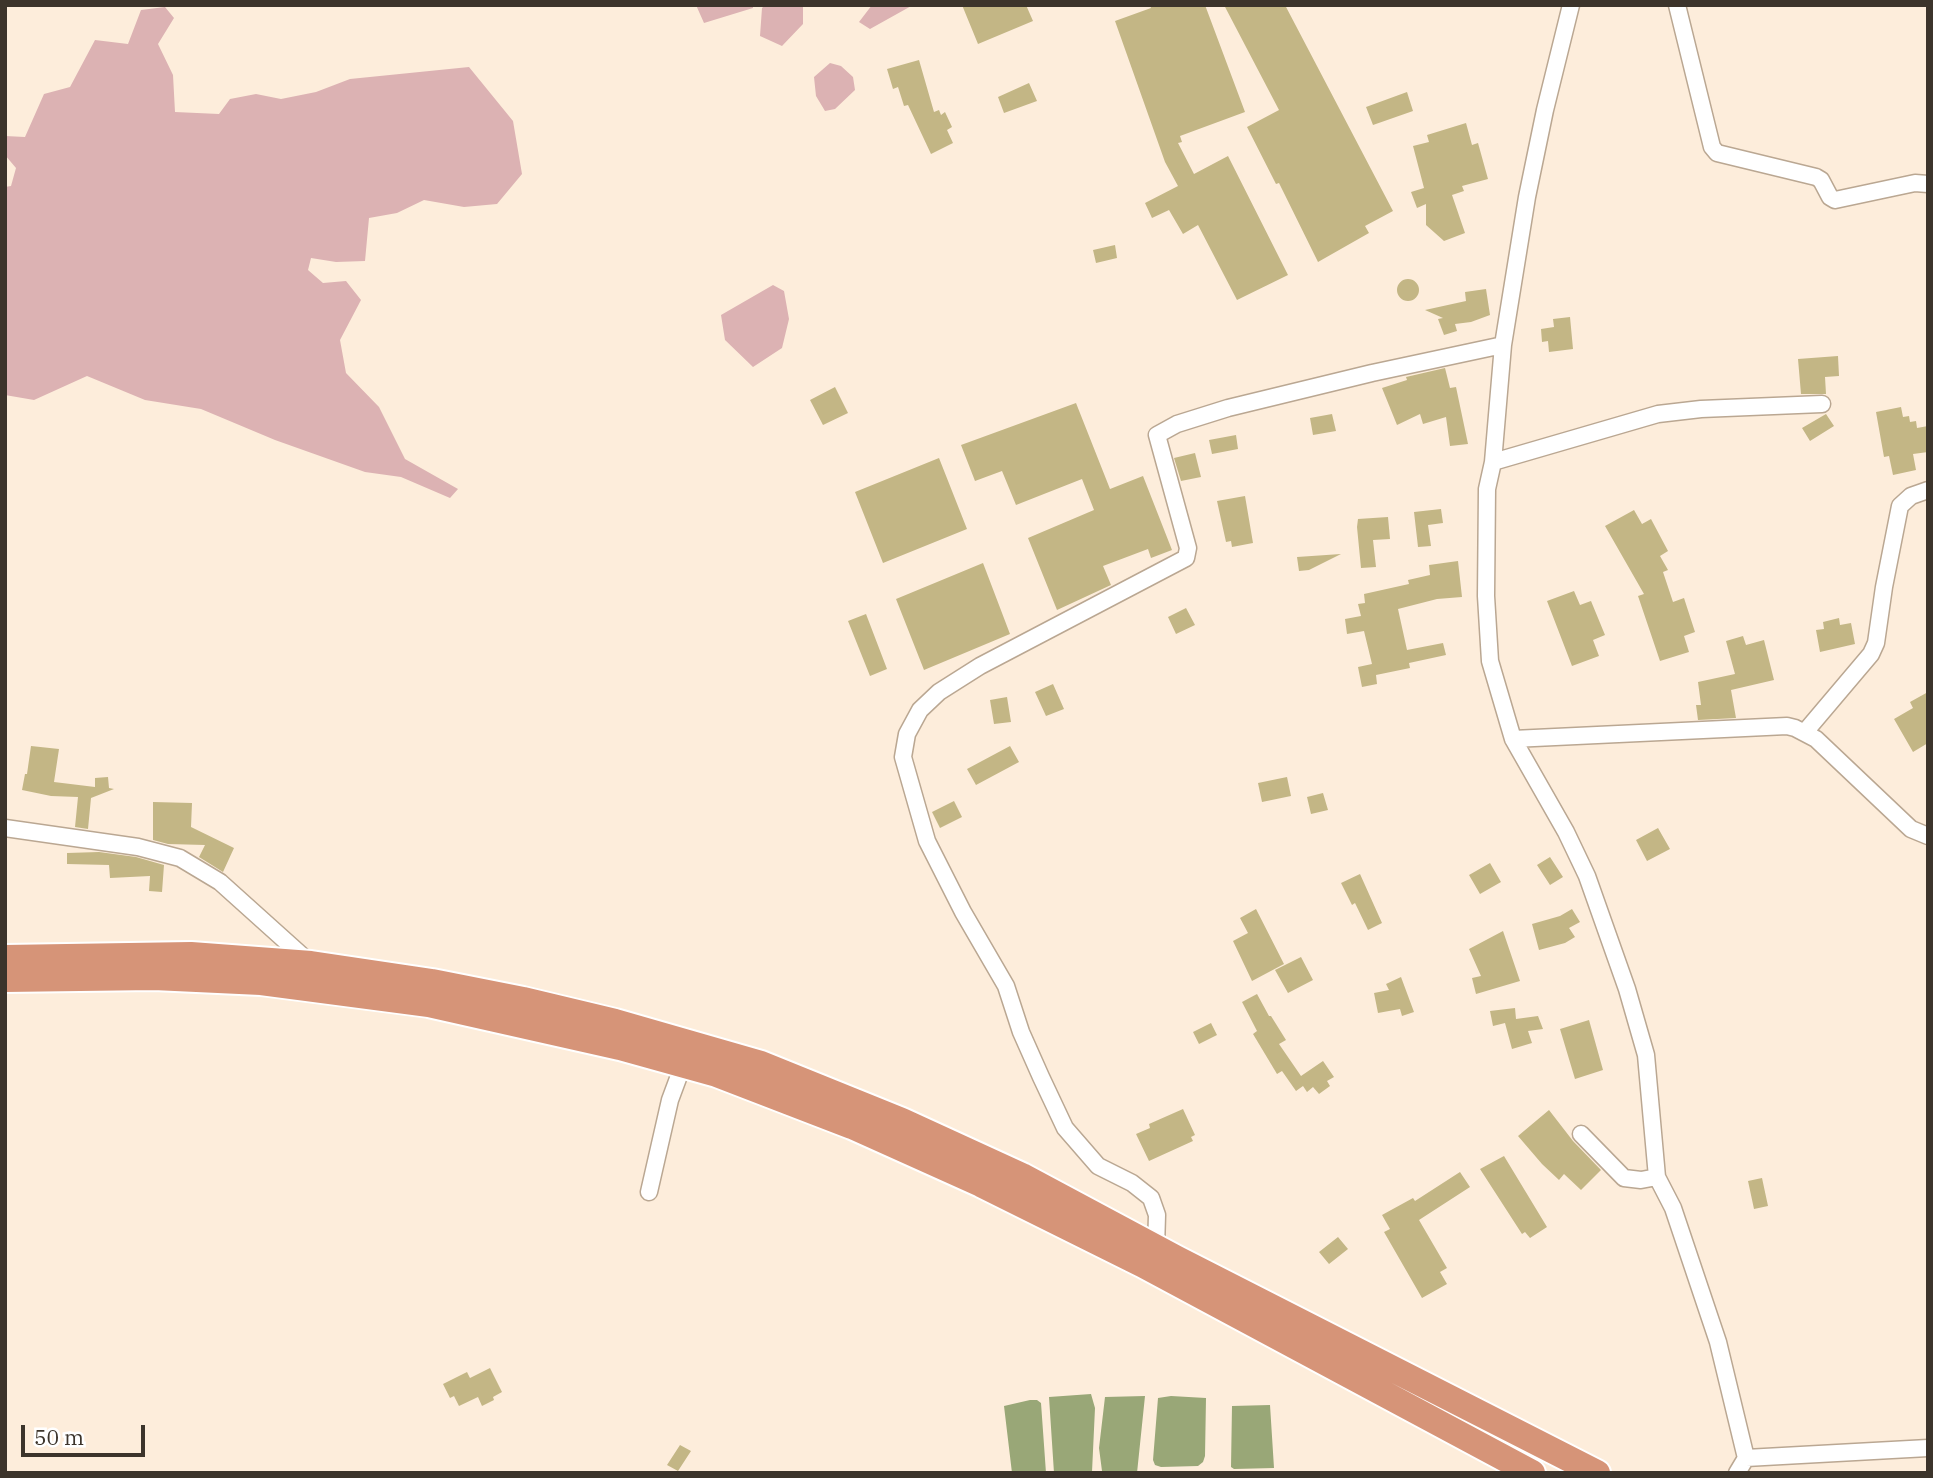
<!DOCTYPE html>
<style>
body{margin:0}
#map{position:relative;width:1933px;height:1478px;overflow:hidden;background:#fdeddb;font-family:"IBM Plex Serif",serif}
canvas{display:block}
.frame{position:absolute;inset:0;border:7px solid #3c342b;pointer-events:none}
.scale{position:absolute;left:21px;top:1425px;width:124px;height:32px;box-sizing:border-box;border:4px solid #3c342b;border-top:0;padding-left:9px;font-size:21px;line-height:24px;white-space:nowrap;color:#3c342b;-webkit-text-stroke:5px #fff;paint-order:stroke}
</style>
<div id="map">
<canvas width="1933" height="1478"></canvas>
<div class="frame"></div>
<div class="scale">50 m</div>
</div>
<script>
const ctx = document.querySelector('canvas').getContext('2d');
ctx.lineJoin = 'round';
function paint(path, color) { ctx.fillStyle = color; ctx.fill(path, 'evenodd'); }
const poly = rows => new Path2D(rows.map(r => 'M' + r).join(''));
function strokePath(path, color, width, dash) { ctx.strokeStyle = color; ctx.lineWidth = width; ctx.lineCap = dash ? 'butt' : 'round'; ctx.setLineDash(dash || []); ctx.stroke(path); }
paint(poly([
 [696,5,753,5,753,8,704,23],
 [765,5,803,5,803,24,782,46,760,36,762,8],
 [872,5,913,5,870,29,859,22],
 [165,7,174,18,158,44,173,75,175,112,219,114,230,99,256,94,281,99,316,92,350,79,469,67,513,121,522,174,497,204,464,207,424,200,397,213,369,218,365,261,336,262,311,258,308,270,323,283,346,281,361,300,340,340,346,373,379,407,405,459,458,489,450,498,401,477,365,472,275,440,201,409,145,400,87,376,34,400,5,395,5,187,11,186,16,168,5,155,5,136,25,137,44,94,70,87,95,40,128,44,141,10],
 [830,63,841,66,853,77,855,90,835,109,825,111,816,96,814,77],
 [773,285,784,291,789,319,782,348,753,367,725,340,721,315]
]), '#dcb2b3');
paint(poly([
 [1091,1394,1095,1408,1092,1472,1054,1473,1049,1397],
 [1145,1396,1137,1473,1102,1471,1099,1448,1105,1397],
 [1171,1396,1206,1398,1205,1456,1203,1462,1198,1466,1161,1467,1155,1465,1153,1460,1158,1398],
 [1030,1400,1037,1400,1041,1403,1046,1473,1012,1473,1004,1406],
 [1270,1405,1274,1468,1234,1469,1231,1467,1232,1406]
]), '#99a777');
paint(poly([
 [962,5,1026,5,1033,21,978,44],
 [1150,5,1205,5,1245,112,1180,136,1182,142,1178,143,1194,174,1228,156,1288,275,1237,300,1198,225,1183,234,1169,210,1152,218,1145,203,1178,186,1165,162,1115,21,1151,8],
 [1224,5,1285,5,1393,211,1365,226,1369,233,1318,262,1279,183,1276,184,1247,127,1279,110],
 [919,60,934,112,939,110,941,115,945,112,952,127,947,130,953,143,931,154,908,105,904,106,898,87,893,89,887,69],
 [1029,83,1037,101,1004,113,998,97],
 [1407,92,1413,111,1373,125,1366,107],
 [1466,123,1472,145,1478,143,1488,179,1462,186,1464,191,1452,195,1465,233,1444,241,1426,225,1426,204,1417,208,1411,192,1424,188,1413,146,1429,142,1427,135],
 [1115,245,1117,258,1096,263,1093,250],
 '1397 290a11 11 0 1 1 22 0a11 11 0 1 1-22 0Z',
 [1486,289,1490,315,1471,322,1455,324,1457,331,1444,335,1438,319,1443,318,1425,310,1466,301,1465,292],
 [1570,317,1573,349,1549,352,1548,341,1542,342,1541,329,1554,327,1553,319],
 [1838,356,1839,376,1825,377,1826,394,1801,394,1798,359],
 [1445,368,1450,388,1456,387,1468,444,1450,446,1446,417,1423,424,1420,414,1397,425,1382,388,1407,380,1406,377],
 [835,387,848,413,823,425,810,400],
 [1076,403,1110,489,1143,476,1172,550,1151,558,1148,549,1103,566,1111,585,1057,610,1028,538,1094,510,1082,479,1016,505,1002,471,975,481,961,445],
 [1901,407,1903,417,1909,416,1910,422,1916,421,1917,428,1928,426,1928,452,1913,454,1916,470,1893,475,1889,456,1884,457,1876,412],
 [1332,414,1336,431,1313,435,1310,418],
 [1826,414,1834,426,1810,441,1802,428],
 [1236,435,1238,449,1212,454,1209,440],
 [1195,453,1201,477,1181,481,1174,458],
 [939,458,967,529,883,563,855,492],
 [1245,496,1253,543,1232,547,1231,541,1226,542,1217,501],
 [1441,509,1443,523,1428,525,1431,546,1418,547,1414,512],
 [1634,510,1642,524,1651,519,1668,551,1660,556,1668,570,1663,572,1673,602,1684,598,1695,632,1684,636,1689,652,1660,661,1638,596,1644,594,1605,526],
 [1388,517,1390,539,1373,540,1376,567,1361,568,1357,527,1358,519],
 [1341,554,1309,570,1299,571,1297,557],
 [1458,561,1462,597,1437,599,1398,609,1407,650,1443,643,1446,655,1409,663,1410,668,1376,675,1377,684,1362,687,1358,667,1372,664,1364,631,1347,634,1345,619,1361,616,1358,604,1365,603,1364,594,1409,584,1408,580,1430,575,1429,565],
 [983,563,1010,634,924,670,896,599],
 [1574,591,1580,605,1591,601,1605,635,1593,640,1599,656,1572,666,1547,601],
 [1186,608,1195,625,1176,634,1168,617],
 [866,614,887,669,870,676,848,621],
 [1839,618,1840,625,1851,623,1855,644,1820,652,1816,630,1824,629,1823,622],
 [1743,636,1746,645,1764,640,1774,680,1731,690,1736,718,1698,720,1696,705,1701,705,1698,682,1735,674,1726,641],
 [1053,684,1064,709,1046,716,1035,692],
 [1928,692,1928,743,1913,752,1894,719,1913,708,1910,702],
 [1007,697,1011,722,994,724,990,700],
 [31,746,59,749,54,782,95,787,95,778,108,777,109,788,114,789,91,798,88,829,75,827,78,797,51,796,22,790,25,774,27,774],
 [1010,746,1019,762,976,785,967,769],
 [1287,777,1291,796,1262,802,1258,783],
 [1323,793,1328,810,1311,814,1307,797],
 [954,801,962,817,940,828,932,812],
 [153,802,192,803,191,827,234,848,223,872,199,857,205,845,168,844,153,840],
 [1658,828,1670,849,1647,861,1636,840],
 [99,852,136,857,164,865,162,892,149,891,150,876,110,878,109,865,67,864,67,853],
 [1550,857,1563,877,1550,885,1537,865],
 [1490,863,1501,882,1480,894,1469,875],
 [1360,874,1382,923,1368,930,1355,903,1352,905,1341,883],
 [1256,909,1284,964,1252,981,1233,941,1248,933,1240,918],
 [1572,909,1580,922,1569,928,1575,937,1565,943,1539,950,1532,924,1560,916],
 [1503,931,1520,981,1476,994,1472,978,1481,976,1469,949],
 [1301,957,1313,980,1288,993,1275,970],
 [1401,977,1414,1012,1402,1016,1400,1009,1378,1013,1374,993,1389,990,1386,984],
 [1257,994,1269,1016,1271,1016,1286,1040,1279,1044,1301,1076,1323,1061,1334,1077,1327,1081,1330,1086,1319,1094,1313,1087,1307,1092,1303,1086,1296,1091,1282,1071,1277,1074,1253,1034,1257,1031,1242,1002],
 [1515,1008,1516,1019,1538,1016,1543,1029,1528,1031,1532,1043,1512,1049,1505,1023,1493,1026,1490,1011],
 [1589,1020,1603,1070,1575,1079,1560,1029],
 [1211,1023,1217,1035,1199,1044,1193,1032],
 [1183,1109,1195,1135,1191,1137,1193,1141,1149,1161,1136,1134,1150,1128,1149,1124],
 [1549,1110,1573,1141,1601,1170,1581,1190,1564,1174,1559,1180,1542,1164,1518,1136],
 [1504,1156,1547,1227,1530,1238,1525,1232,1522,1234,1480,1169],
 [1460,1172,1470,1187,1419,1220,1447,1268,1440,1272,1447,1284,1422,1298,1384,1232,1390,1229,1382,1215,1413,1198,1415,1201],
 [1762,1178,1768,1206,1754,1209,1748,1181],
 [1338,1237,1348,1249,1329,1264,1319,1252],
 [490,1368,502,1392,493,1397,494,1400,482,1406,478,1397,459,1406,454,1396,450,1398,443,1384,467,1372,470,1378],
 [680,1445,691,1451,678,1471,667,1465]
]), '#c3b685');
const minor = poly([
 [1571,5,1545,110,1527,197,1503,345,1493,462,1487,489,1486,596,1490,661,1513,739,1566,832,1587,876,1627,989,1646,1055,1657,1177,1673,1208,1718,1342,1746,1458,1737,1473],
 [1677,5,1712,147,1717,153,1816,177,1821,180,1830,197,1835,200,1915,183,1928,184],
 [1493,462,1658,414,1701,409,1822,404],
 [1805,732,1871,654,1876,643,1884,587,1900,506,1911,496,1928,490],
 [1513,739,1787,726,1795,728,1816,739,1911,829,1928,836],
 [5,828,138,847,180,858,220,882,309,962],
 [1581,1134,1624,1178,1641,1180,1657,1177],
 [649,1192,670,1100,683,1065],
 [1156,1248,1157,1215,1151,1198,1132,1183,1098,1166,1065,1128,1041,1077,1021,1032,1006,986,963,912,927,841,903,757,907,734,920,710,939,692,980,666,1186,558,1188,548,1157,435,1177,424,1228,408,1372,373,1503,345],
 [1746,1458,1928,1448]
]);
const trunk = poly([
 [5,958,191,955,311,964,432,982,523,1000,615,1022,761,1064,902,1121,1022,1176,1177,1259,1597,1473],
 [5,979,154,977,261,982,429,1004,620,1047,717,1074,852,1126,981,1184,1142,1264,1532,1473]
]);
strokePath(minor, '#baa792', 19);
strokePath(trunk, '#fff', 30);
strokePath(minor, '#fff', 16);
strokePath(trunk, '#d69478', 26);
</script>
